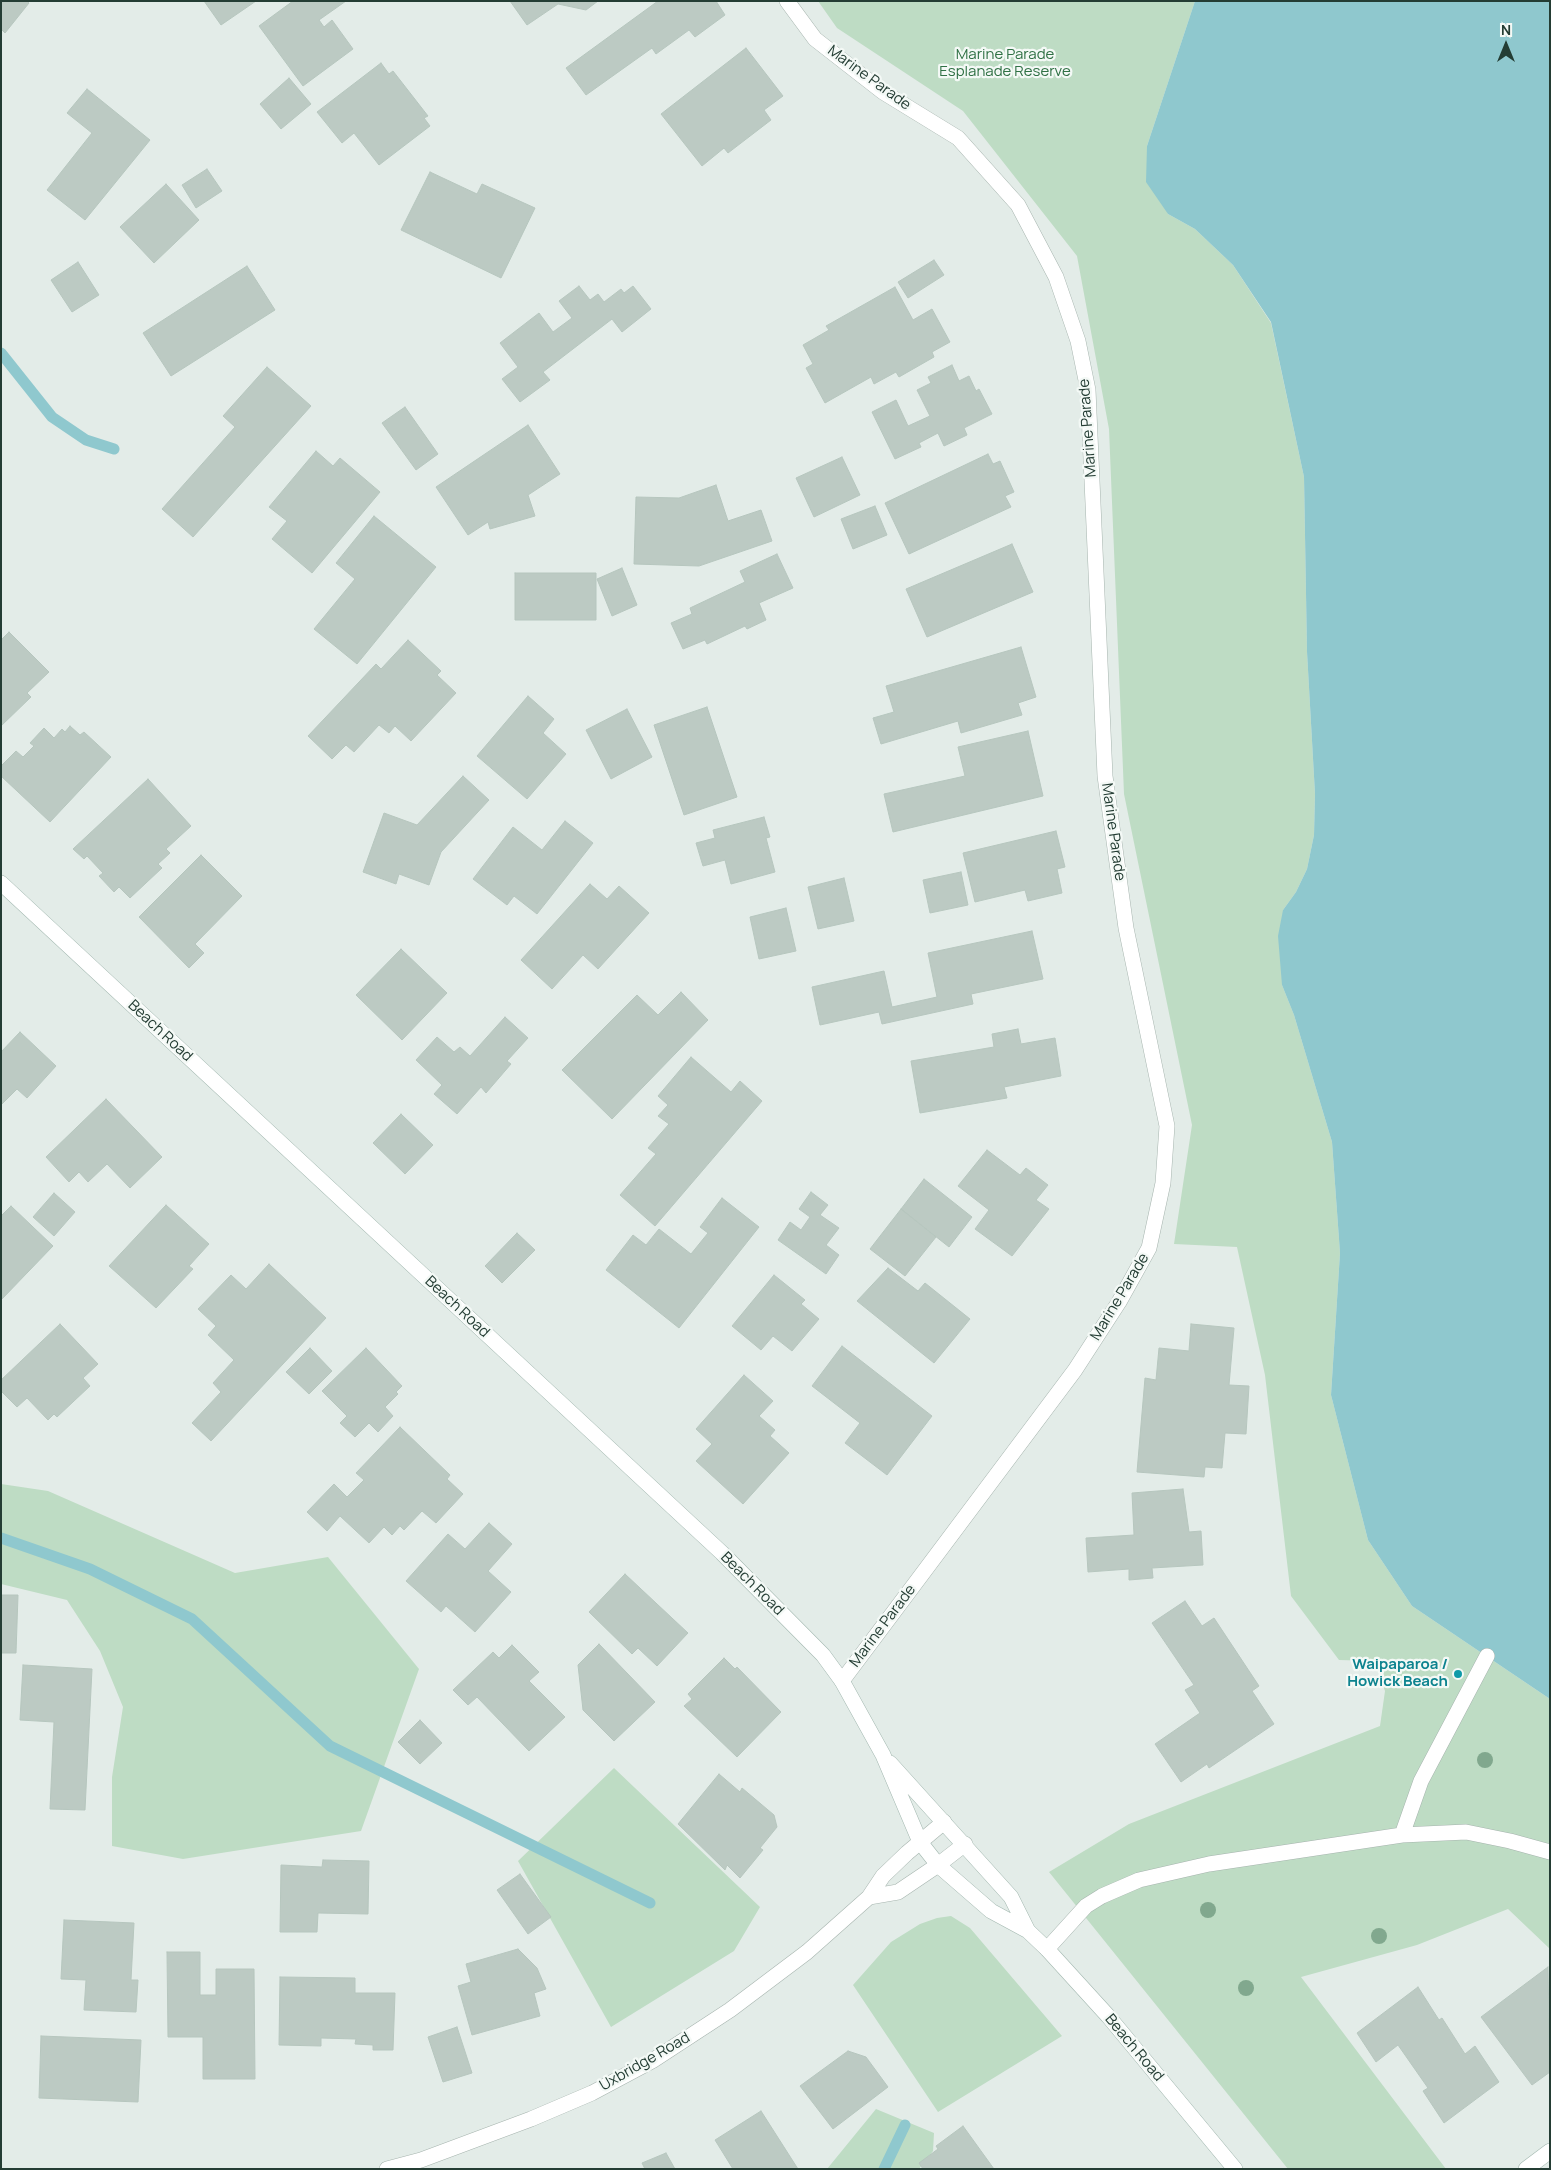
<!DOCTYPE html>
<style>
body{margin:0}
#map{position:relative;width:1551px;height:2170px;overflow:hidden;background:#e3ece8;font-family:Manrope,sans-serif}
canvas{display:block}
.frame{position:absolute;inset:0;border:2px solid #243d34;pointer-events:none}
.north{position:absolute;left:1481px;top:20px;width:50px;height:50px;-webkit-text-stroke:4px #f4f9f6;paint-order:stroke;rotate:0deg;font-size:14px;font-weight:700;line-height:20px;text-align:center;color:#243d34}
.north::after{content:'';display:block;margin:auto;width:18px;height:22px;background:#243d34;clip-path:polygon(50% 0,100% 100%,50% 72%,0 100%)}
</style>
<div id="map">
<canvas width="1551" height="2170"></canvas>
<div class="frame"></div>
<div class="north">N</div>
</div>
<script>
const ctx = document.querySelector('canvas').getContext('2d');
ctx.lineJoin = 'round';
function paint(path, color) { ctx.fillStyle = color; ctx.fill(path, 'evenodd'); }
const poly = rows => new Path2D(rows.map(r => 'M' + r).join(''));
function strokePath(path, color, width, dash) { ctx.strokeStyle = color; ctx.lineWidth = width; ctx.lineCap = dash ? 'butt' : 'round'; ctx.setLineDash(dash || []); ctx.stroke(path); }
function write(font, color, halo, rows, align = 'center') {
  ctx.font = font + ' Manrope,sans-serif'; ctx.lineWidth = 4.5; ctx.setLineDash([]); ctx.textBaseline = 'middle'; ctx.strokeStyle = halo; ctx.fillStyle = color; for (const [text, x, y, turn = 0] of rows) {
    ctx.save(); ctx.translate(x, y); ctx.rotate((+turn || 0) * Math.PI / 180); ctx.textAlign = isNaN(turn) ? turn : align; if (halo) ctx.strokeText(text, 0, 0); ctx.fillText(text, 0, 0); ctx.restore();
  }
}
paint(poly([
 [818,1,1195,1,1147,146,1168,214,1195,229,1233,265,1271,323,1304,477,1307,652,1315,794,1314,835,1307,869,1296,892,1283,910,1282,985,1294,1015,1332,1142,1340,1253,1331,1395,1368,1540,1412,1606,1550,1699,1550,1949,1508,1909,1417,1945,1301,1977,1446,2169,1288,2169,1049,1872,1129,1824,1380,1726,1385,1691,1374,1661,1339,1660,1291,1596,1265,1375,1237,1247,1174,1244,1192,1125,1124,794,1109,429,1077,256,963,111,837,28],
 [1,1484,48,1491,235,1573,328,1557,419,1669,361,1831,183,1859,112,1846,112,1777,123,1707,100,1651,67,1600,1,1584],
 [614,1768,760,1907,734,1951,611,2027,518,1861],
 [951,1916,970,1928,1062,2036,938,2112,853,1985,891,1942,920,1924,937,1918],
 [876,2109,934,2133,933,2151,919,2169,827,2169]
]), '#bedcc4');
paint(poly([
 [1195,1,1550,1,1550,1699,1412,1606,1368,1540,1331,1395,1340,1253,1332,1142,1294,1015,1282,985,1278,936,1283,910,1296,892,1307,869,1314,835,1315,794,1307,652,1304,477,1271,322,1233,265,1195,229,1168,214,1146,182,1147,146]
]), '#8fc8ce');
strokePath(poly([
 [1,353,52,417,86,440,114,449],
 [1,1538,90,1569,192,1619,330,1746,650,1903],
 [884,2169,905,2125]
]), '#8fc8ce', 11);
const building = poly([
 [1,1,27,1,29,3,5,33,1,29,1,1],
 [204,1,256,1,221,25,204,1],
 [293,1,346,1,319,20,324,27,332,20,353,49,303,86,259,26,293,1],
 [510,1,598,1,586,10,558,4,527,25,510,1],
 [658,1,716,1,725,15,695,37,689,30,656,54,652,48,586,95,566,68,658,1],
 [746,48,783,96,764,110,771,120,728,153,724,148,702,166,661,114,746,48],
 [381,63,389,74,393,71,428,116,424,118,430,126,379,165,354,133,342,143,317,112,381,63],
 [289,78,311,104,281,129,260,104,289,78],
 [87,89,150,140,85,220,47,190,92,133,67,113,87,89],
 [207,169,222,191,196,208,182,185,207,169],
 [430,172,477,194,482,184,535,208,501,278,401,230,430,172],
 [166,184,199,220,154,263,120,227,166,184],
 [934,260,944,275,908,298,898,282,934,260],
 [78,262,99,295,72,312,51,280,78,262],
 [247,266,275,310,171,376,143,333,247,266],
 [579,286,590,300,598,294,604,302,621,289,624,293,633,286,651,309,622,332,612,319,543,372,550,380,520,402,502,379,518,367,500,343,539,313,553,332,572,318,559,301,579,286],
 [895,287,913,320,932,309,950,342,932,352,934,357,899,377,896,372,874,384,871,377,825,403,806,368,813,364,803,345,829,330,826,326,895,287],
 [952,365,959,381,969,376,976,391,979,389,992,414,964,428,967,435,944,446,938,433,919,443,921,447,895,459,872,412,896,400,908,426,930,416,917,390,931,383,928,377,952,365],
 [267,367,311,406,193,537,162,509,235,427,223,416,267,367],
 [405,407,438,454,416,470,382,423,405,407],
 [528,425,560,474,528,495,535,516,490,529,488,522,468,535,436,487,528,425],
 [316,451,333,466,340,458,380,492,312,573,272,539,287,521,269,507,316,451],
 [988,454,993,464,1000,461,1014,492,1005,496,1011,507,909,554,885,503,988,454],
 [842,457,860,495,814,517,796,478,842,457],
 [716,485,728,521,761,510,772,541,699,566,634,564,636,497,679,498,716,485],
 [875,506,887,535,853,549,841,519,875,506],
 [374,516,436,567,357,664,314,629,355,579,336,563,374,516],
 [1012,544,1033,592,927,637,906,589,1012,544],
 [777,554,793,588,759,603,766,620,747,629,745,626,707,644,705,640,683,649,671,623,692,614,690,608,745,582,740,571,777,554],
 [622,568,637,605,612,616,597,579,622,568],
 [515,573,596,573,596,620,515,620,515,573],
 [9,632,49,672,27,693,31,697,1,726,1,640,9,632],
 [408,640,441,671,437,675,456,693,411,741,395,726,389,733,379,725,354,752,346,745,332,759,308,736,376,664,381,669,408,640],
 [1021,647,1036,697,1018,703,1022,715,961,733,958,721,881,744,873,718,894,712,886,686,1021,647],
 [528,696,554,719,543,733,566,754,527,799,477,756,528,696],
 [707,707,737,797,684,815,654,725,707,707],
 [627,709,652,757,611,779,586,730,627,709],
 [70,726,80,735,84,732,111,757,50,822,1,776,1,766,16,751,23,757,34,746,30,743,44,728,54,738,62,729,65,732,70,726],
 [1028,731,1043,796,893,832,884,794,965,776,958,747,1028,731],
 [463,776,489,800,441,852,429,885,399,874,396,884,363,872,384,813,417,825,463,776],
 [148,779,191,826,166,849,170,853,158,864,162,868,130,898,119,887,114,892,99,876,103,873,87,856,84,859,73,849,148,779],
 [764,817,770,837,766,838,775,872,731,884,725,860,703,866,696,843,715,838,713,830,764,817],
 [565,821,593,843,537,914,514,896,507,905,473,879,513,827,542,850,565,821],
 [1056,831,1065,867,1057,869,1062,893,1028,901,1025,890,975,902,963,853,1056,831],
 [201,855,242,896,195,944,204,953,189,968,139,917,201,855],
 [961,872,968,905,930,913,923,880,961,872],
 [844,878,854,921,818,929,808,887,844,878],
 [590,884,607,899,619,886,649,913,598,969,583,955,552,989,521,960,590,884],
 [786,908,796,951,759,959,750,917,786,908],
 [1032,931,1043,979,971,994,973,1004,882,1024,879,1012,820,1025,812,987,884,971,892,1007,937,997,928,953,1032,931],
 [401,949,447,993,402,1040,356,995,401,949],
 [681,992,708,1020,612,1119,562,1070,637,995,658,1015,681,992],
 [505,1017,528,1038,507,1061,511,1064,486,1093,481,1087,457,1114,434,1094,442,1085,416,1060,437,1037,454,1052,460,1047,470,1056,505,1017],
 [1018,1029,1021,1044,1055,1038,1061,1076,1004,1087,1007,1098,920,1113,911,1061,994,1047,992,1034,1018,1029],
 [20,1032,56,1066,27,1098,17,1089,1,1105,1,1052,20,1032],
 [691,1057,731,1092,740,1081,762,1101,655,1226,620,1195,656,1154,648,1148,669,1124,658,1116,668,1105,658,1096,691,1057],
 [106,1099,162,1157,130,1188,107,1164,88,1182,79,1172,69,1182,46,1157,106,1099],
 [401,1114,433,1145,405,1174,373,1143,401,1114],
 [987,1150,1020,1175,1026,1168,1048,1185,1036,1200,1049,1209,1012,1256,975,1229,989,1210,958,1186,987,1150],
 [924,1179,972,1217,949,1247,901,1209,924,1179],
 [811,1192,828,1205,820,1215,839,1228,826,1245,839,1255,826,1274,778,1240,790,1222,801,1230,810,1217,799,1209,811,1192],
 [54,1193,75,1212,54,1236,33,1217,54,1193],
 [722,1198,759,1227,679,1328,606,1270,633,1235,646,1245,659,1229,691,1254,708,1233,700,1227,722,1198],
 [166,1205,209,1244,189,1266,193,1269,156,1308,109,1266,166,1205],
 [11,1206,53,1246,2,1299,1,1216,11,1206],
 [901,1209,936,1237,905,1276,870,1249,901,1209],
 [517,1233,535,1250,502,1283,485,1266,517,1233],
 [269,1264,326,1318,211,1441,192,1423,221,1392,213,1383,234,1360,208,1335,216,1326,198,1309,231,1275,246,1289,269,1264],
 [888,1268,918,1291,925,1283,970,1319,934,1363,857,1301,888,1268],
 [774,1275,805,1300,801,1304,819,1319,792,1351,773,1336,761,1350,732,1326,774,1275],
 [60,1324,98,1364,83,1378,90,1386,57,1417,54,1414,48,1420,27,1398,17,1407,1,1391,1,1380,60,1324],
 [1191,1324,1234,1328,1229,1385,1249,1386,1246,1434,1225,1433,1222,1468,1205,1467,1204,1477,1137,1472,1145,1378,1156,1380,1159,1348,1189,1351,1191,1324],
 [842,1346,932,1416,887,1475,845,1443,860,1423,812,1386,842,1346],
 [310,1348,332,1371,309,1394,286,1372,310,1348],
 [366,1348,402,1386,396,1392,398,1394,385,1407,393,1416,378,1432,369,1423,355,1437,340,1423,347,1416,322,1391,366,1348],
 [744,1375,773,1401,759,1416,775,1430,770,1436,789,1453,743,1504,696,1461,712,1444,696,1429,744,1375],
 [400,1427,450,1475,447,1479,463,1494,436,1523,422,1511,404,1530,400,1526,392,1535,384,1527,369,1543,340,1516,327,1531,307,1512,334,1484,347,1497,364,1480,356,1473,400,1427],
 [1183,1489,1189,1532,1201,1531,1203,1565,1152,1568,1153,1578,1129,1580,1129,1569,1088,1572,1086,1538,1134,1535,1132,1493,1183,1489],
 [489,1523,512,1544,488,1571,511,1592,475,1632,446,1606,441,1612,406,1581,448,1534,465,1549,489,1523],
 [625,1574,688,1633,657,1666,638,1648,632,1654,589,1612,625,1574],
 [1,1595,18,1595,16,1653,1,1653,1,1595],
 [1185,1601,1202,1626,1214,1618,1259,1686,1252,1691,1274,1724,1209,1768,1207,1764,1181,1782,1155,1744,1200,1713,1185,1690,1194,1685,1152,1623,1185,1601],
 [599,1644,655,1702,614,1741,583,1710,578,1665,599,1644],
 [512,1645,539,1672,529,1681,565,1717,529,1751,477,1697,468,1705,453,1690,493,1652,499,1658,512,1645],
 [724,1658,735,1669,737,1667,781,1712,737,1757,684,1706,692,1699,688,1694,724,1658],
 [23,1665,92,1669,85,1810,50,1809,54,1722,20,1720,23,1665],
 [420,1720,442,1743,420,1764,398,1742,420,1720],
 [719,1774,740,1792,742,1788,774,1815,777,1827,760,1848,763,1850,740,1878,727,1865,725,1870,678,1824,719,1774],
 [323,1860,369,1861,368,1914,318,1913,317,1932,280,1932,281,1865,322,1867,323,1860],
 [520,1874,551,1917,528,1934,497,1890,520,1874],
 [64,1920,134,1923,131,1980,138,1980,136,2012,84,2010,86,1980,61,1979,64,1920],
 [518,1949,537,1968,546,1989,534,1993,540,2016,472,2035,458,1986,471,1982,466,1964,518,1949],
 [167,1952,200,1952,200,1995,216,1995,216,1969,254,1969,255,2079,203,2079,203,2037,168,2037,167,1952],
 [1548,1967,1550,2072,1532,2085,1481,2017,1548,1967],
 [280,1977,355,1978,355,1993,395,1993,393,2050,373,2050,373,2045,355,2044,356,2039,321,2038,321,2046,279,2045,280,1977],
 [1418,1987,1439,2020,1442,2018,1465,2054,1475,2046,1499,2082,1444,2123,1423,2091,1428,2088,1398,2045,1376,2062,1357,2033,1418,1987],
 [457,2027,472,2073,443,2082,428,2037,457,2027],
 [41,2036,141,2040,138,2102,39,2098,41,2036],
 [848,2051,866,2057,888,2087,833,2129,800,2086,848,2051],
 [761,2111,798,2169,733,2169,715,2140,761,2111],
 [963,2126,994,2169,923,2169,919,2163,938,2149,936,2146,963,2126],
 [666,2153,675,2169,645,2169,642,2163,666,2153]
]);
paint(building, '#bccac3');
strokePath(building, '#b6c6be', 1);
const lane = poly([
 [1402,1835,1421,1781,1487,1656],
 [1047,1949,1086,1906,1102,1896,1139,1880,1209,1864,1402,1835,1466,1832,1510,1841,1550,1852]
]);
const street = poly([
 [787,1,815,39,883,92,958,138,1018,205,1056,277,1078,341,1088,390,1105,776,1126,928,1167,1126,1163,1183,1149,1248,1119,1302,1075,1370,842,1681],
 [869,1897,898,1892,938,1865,965,1844],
 [387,2169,421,2160,531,2119,592,2093,652,2061,730,2010,807,1952,869,1897,883,1876,907,1853,944,1822]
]);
const secondary = poly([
 [1,883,722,1553,823,1655,842,1681,883,1755,920,1842,938,1865,991,1911,1028,1931,1047,1949,1108,2016,1235,2169],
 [890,1763,1011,1897,1028,1931],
 [1526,2169,1550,2151]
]);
strokePath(lane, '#a6b4ae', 16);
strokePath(street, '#a6b4ae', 16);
strokePath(secondary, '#a2b7af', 16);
strokePath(lane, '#fff', 15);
strokePath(street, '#fff', 15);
strokePath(secondary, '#fff', 15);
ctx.fillStyle = '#81a88e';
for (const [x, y] of [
 [1485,1760],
 [1208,1910],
 [1379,1936],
 [1246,1988]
]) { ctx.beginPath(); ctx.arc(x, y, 8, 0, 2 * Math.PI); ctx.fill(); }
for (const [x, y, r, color] of [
 [1458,1674,5,"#0f9aa8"]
]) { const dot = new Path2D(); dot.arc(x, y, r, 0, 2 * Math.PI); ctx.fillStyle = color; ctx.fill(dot); strokePath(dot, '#f4f9f6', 2); }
write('15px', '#307145', '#f4f9f6', [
 ["Marine Parade",1005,55],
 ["Esplanade Reserve",1005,72]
]);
write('15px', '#243d34', '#f4f9f6', [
 ["Marine Parade",869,78,36],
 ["Marine Parade",1088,428,-94],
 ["Marine Parade",1113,832,82],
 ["Beach Road",160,1031,43],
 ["Marine Parade",1120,1297,-59],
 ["Beach Road",457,1307,43],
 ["Beach Road",752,1584,45],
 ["Marine Parade",883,1626,-53],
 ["Beach Road",1134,2048,50],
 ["Uxbridge Road",645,2062,-30]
]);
write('bold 15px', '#0d838f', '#f4f9f6', [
 ["Waipaparoa /",1448,1665],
 ["Howick Beach",1448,1682]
], 'right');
</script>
